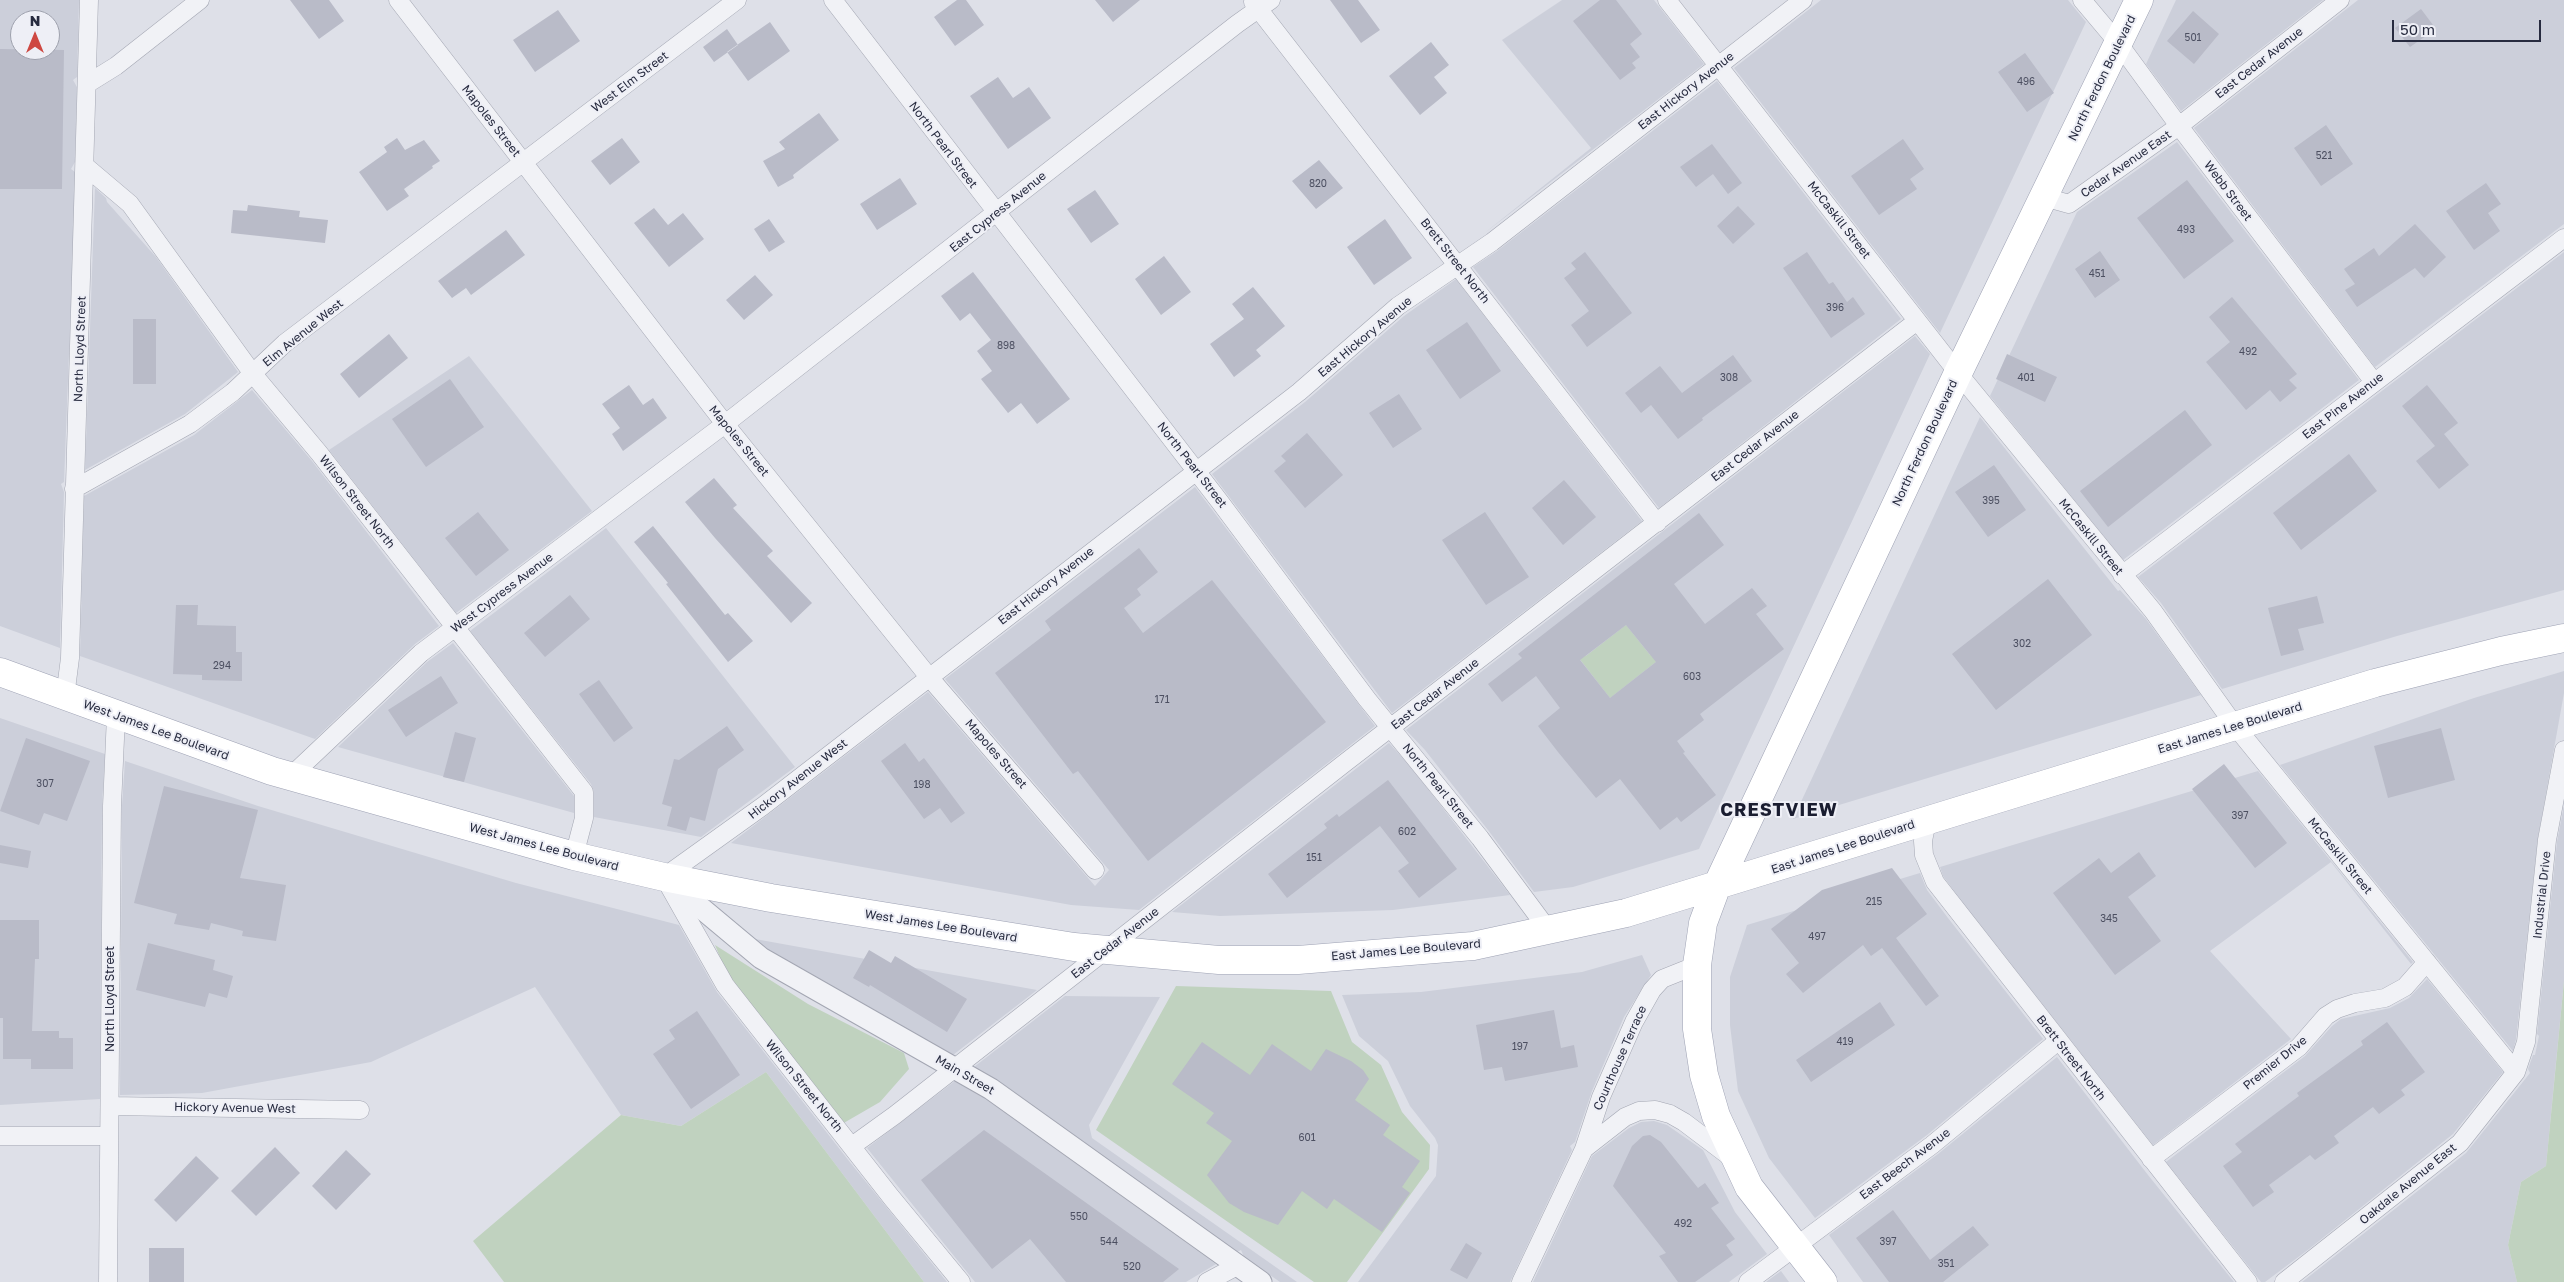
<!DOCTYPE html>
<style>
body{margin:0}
#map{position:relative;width:2564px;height:1282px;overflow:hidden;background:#dee0e8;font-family:"Golos Text",sans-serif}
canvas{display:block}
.north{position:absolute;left:10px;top:10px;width:50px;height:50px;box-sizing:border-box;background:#eeeff6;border:1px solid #9ea1ad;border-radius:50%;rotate:0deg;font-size:14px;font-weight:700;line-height:20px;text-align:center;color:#272b3f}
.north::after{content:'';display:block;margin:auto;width:18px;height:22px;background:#ce4842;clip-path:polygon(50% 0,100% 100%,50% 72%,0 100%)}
.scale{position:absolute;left:2392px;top:20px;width:149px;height:22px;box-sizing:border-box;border:2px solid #272b3f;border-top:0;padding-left:6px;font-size:15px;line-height:18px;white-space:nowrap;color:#272b3f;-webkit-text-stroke:4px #eeeff6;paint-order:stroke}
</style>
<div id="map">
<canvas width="2564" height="1282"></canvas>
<div class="north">N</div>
<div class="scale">50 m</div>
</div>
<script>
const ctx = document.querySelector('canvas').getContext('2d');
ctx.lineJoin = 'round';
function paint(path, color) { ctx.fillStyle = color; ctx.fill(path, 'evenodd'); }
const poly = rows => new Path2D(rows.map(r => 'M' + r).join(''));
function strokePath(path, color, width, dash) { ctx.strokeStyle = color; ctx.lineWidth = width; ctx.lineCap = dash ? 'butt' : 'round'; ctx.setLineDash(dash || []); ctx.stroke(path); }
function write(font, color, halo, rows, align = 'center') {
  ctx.font = font + ' "Golos Text",sans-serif'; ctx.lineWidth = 4; ctx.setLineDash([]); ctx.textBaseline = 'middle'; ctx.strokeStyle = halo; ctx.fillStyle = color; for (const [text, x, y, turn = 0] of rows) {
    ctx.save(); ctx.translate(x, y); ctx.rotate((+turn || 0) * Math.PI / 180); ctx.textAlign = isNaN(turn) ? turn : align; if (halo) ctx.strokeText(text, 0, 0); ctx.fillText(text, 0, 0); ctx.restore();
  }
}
paint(poly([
 [0,0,79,0,77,77,73,80,77,87,75,162,71,169,75,172,75,206,68,379,64,482,61,484,64,492,60,648,0,626],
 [20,20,50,20,50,50,20,50],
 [1562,0,1654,0,1704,64,1482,235,1591,148,1502,40],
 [1821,0,2068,0,2086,22,1940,333,1734,68],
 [2176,0,2323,0,2181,111,2146,64],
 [2358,0,2564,0,2564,224,2375,367,2194,128],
 [1717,81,1901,319,1659,508,1473,267,1497,251],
 [2177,142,2359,380,2123,560,1990,396,2077,212],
 [95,188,106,198,107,202,156,257,238,372,185,414,85,470],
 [2564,252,2564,590,2397,636,2222,689,2161,603,2138,577],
 [1456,279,1642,521,1392,713,1212,474,1305,402,1404,316],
 [1915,336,1930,354,1699,849,1573,887,1534,892,1488,830,1425,750,1406,730],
 [469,356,592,511,456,613,329,450],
 [252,390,312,461,439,626,415,644,315,739,80,656,84,496,194,435],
 [1980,417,2118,591,2120,590,2146,619,2201,695,1793,819],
 [1195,487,1375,726,1139,910,1071,905,731,843,928,692,1095,886,1109,870,945,679],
 [606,528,795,767,701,837,594,817,594,792,591,784,470,631],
 [453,643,574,796,574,813,338,747,427,662],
 [2564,671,2564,693,2538,838,2516,1039,2513,1051,2280,765,2474,698],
 [0,718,105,754,102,806,100,1099,0,1105],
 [1389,743,1411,767,1510,895,1393,910,1220,916,1172,912],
 [125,761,258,806,516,883,679,925,717,992,849,1161,947,1282,924,1282,766,1072,681,1126,621,1115,535,987,371,1062,202,1093,120,1095,122,806],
 [2258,771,2413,962,2411,964,2331,862,2210,951,2291,1039,2153,1145,1963,903,1943,876,1940,867],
 [2564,805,2564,981,2556,1062,2546,1166,2521,1182,2508,1245,2517,1282,2302,1282,2466,1153,2530,1073,2528,1069,2533,1055,2535,1055,2539,1036,2537,1034,2557,842],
 [1920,873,1927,890,1948,918,2043,1039,1927,1135,1815,1218,1769,1158,1738,1091,1730,1025,1730,977,1747,925],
 [755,939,1037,990,953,1055,766,948],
 [1642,955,1651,975,1624,1017,1592,1091,1575,1142,1570,1146,1572,1150,1510,1282,1358,1282,1436,1176,1438,1145,1435,1138,1410,1106,1388,1061,1359,1036,1342,995,1421,992,1582,972],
 [2427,979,2503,1072,2453,1134,2309,1249,2265,1282,2261,1282,2166,1162,2305,1056,2332,1026,2341,1019,2390,1008,2409,998],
 [1065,996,1160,997,1089,1125,1092,1138,1297,1282,1280,1282,1244,1257,1241,1250,1237,1252,996,1079,974,1067],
 [2057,1057,2148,1175,2234,1282,1863,1282,1829,1235,1938,1154],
 [955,1081,986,1099,1216,1264,1186,1282,975,1282,867,1148],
 [1654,1121,1667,1125,1703,1150,1735,1212,1767,1254,1729,1282,1533,1282,1592,1156,1629,1128,1641,1122],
 [1781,1271,1789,1282,1766,1282]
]), '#cccfda');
paint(poly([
 [1626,625,1650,655,1666,654,1610,698,1572,649,1586,656],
 [715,945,808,1004,904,1053,909,1069,880,1102,842,1124,731,984],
 [2564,981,2564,1282,2517,1282,2508,1245,2521,1182,2546,1166],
 [1176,986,1331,991,1352,1042,1381,1065,1402,1112,1430,1145,1429,1169,1347,1282,1314,1282,1096,1130],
 [766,1072,924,1282,504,1282,473,1241,621,1115,681,1126]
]), '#c0d2bf');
paint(poly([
 [290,0,329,0,344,21,319,39],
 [957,0,966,0,984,25,955,46,934,17],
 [1095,0,1140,0,1113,22],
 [1330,0,1358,0,1380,30,1361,43],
 [1600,0,1616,0,1642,34,1630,44,1640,57,1632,63,1636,68,1620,80,1573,21],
 [2421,9,2436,29,2410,47,2395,28],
 [558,10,580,41,535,72,513,40],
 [2193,11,2219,34,2194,64,2167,41],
 [770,22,790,51,748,81,727,52],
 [727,29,738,45,714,62,703,47],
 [1431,42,1449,65,1434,77,1447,93,1420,115,1389,76],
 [0,49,64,50,62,189,0,189],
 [2025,53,2054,93,2027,112,1998,72],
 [998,77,1013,98,1029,87,1051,118,1008,149,970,96],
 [819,113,839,140,793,175,794,178,778,187,763,161,785,149,779,142],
 [2326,125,2353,164,2321,186,2294,148],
 [397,138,405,150,424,140,440,161,432,166,433,168,404,189,409,196,387,211,359,172,387,152,384,147],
 [622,138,640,162,610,185,591,161],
 [1903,139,1924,169,1910,179,1917,189,1879,215,1851,176],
 [1712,144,1742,183,1728,194,1713,174,1696,187,1680,167],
 [1319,160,1343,188,1316,209,1292,181],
 [900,178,917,204,877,230,860,204],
 [2187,180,2234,241,2184,279,2137,218],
 [2486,183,2501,204,2488,213,2500,231,2474,250,2446,211],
 [1095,190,1119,224,1091,243,1067,209],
 [248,205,300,211,299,217,328,220,325,243,231,233,233,210,247,211],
 [1738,206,1755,224,1733,244,1717,226],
 [654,208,668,225,683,213,704,239,669,267,634,223],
 [769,219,785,242,769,252,754,229],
 [1385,219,1412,258,1374,285,1347,247],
 [2415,224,2446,257,2424,278,2415,268,2357,307,2345,290,2355,284,2344,269,2374,248,2379,256],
 [506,230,525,255,471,295,466,288,452,298,438,281],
 [2100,251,2120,280,2095,298,2075,269],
 [1585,252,1632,313,1587,347,1571,325,1589,311,1564,278,1576,269,1571,263],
 [1807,252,1829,284,1833,282,1847,302,1853,297,1865,314,1831,338,1783,268],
 [1164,256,1191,292,1161,315,1135,279],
 [973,272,1070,399,1037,424,1021,403,1008,413,981,379,992,371,977,351,991,340,970,313,960,321,941,296],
 [755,275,773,295,744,320,726,300],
 [1253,287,1285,326,1256,350,1261,356,1234,377,1210,344,1244,319,1232,304],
 [2232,297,2297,374,2289,380,2297,388,2280,402,2270,390,2246,410,2206,362,2230,342,2209,317],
 [133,319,156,319,156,384,133,384],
 [1467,322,1501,371,1460,399,1426,350],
 [389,334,408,358,359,398,340,374],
 [2007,354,2057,377,2045,402,1996,379],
 [1733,355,1752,381,1702,418,1703,420,1678,439,1651,405,1641,413,1625,393,1660,366,1682,393],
 [450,379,484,427,426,467,392,419],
 [629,385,643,405,653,398,667,418,623,451,612,434,620,428,602,404],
 [2427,385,2458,423,2444,434,2469,465,2439,489,2416,461,2435,446,2402,406],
 [1399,394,1422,429,1393,448,1369,413],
 [2185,410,2212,445,2108,527,2080,491],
 [1307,433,1343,475,1305,508,1274,471,1286,461,1281,456],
 [2349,454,2377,491,2301,550,2273,513],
 [1994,465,2026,510,1988,537,1955,492],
 [714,478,737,505,733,508,773,551,767,556,812,603,791,623,715,538,685,502],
 [1564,480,1596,517,1563,545,1532,508],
 [478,512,509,550,476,576,445,538],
 [1485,512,1529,577,1486,605,1442,540],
 [1699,513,1724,545,1674,584,1705,624,1752,588,1767,606,1756,614,1784,649,1700,714,1704,720,1677,741,1685,752,1683,753,1716,795,1681,822,1677,817,1660,830,1620,779,1596,798,1558,752,1538,726,1560,708,1536,676,1502,702,1488,684,1522,658,1518,654],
 [1626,625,1656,662,1610,698,1580,660],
 [653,526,725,615,728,613,753,641,728,662,666,584,668,583,634,542],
 [1139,548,1158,572,1137,589,1141,595,1124,608,1143,633,1212,580,1326,722,1148,861,1078,771,1073,774,995,673,1051,630,1045,621],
 [2048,579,2092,635,1996,710,1952,654],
 [570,595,590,619,545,657,524,633],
 [2317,596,2324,623,2298,629,2304,650,2281,656,2268,608],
 [176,605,198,605,197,625,236,626,236,652,242,652,242,681,202,680,202,675,173,674],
 [441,676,458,703,406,737,388,710],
 [599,680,633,728,614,742,579,694],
 [727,726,744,750,718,769,705,821,690,817,686,831,667,826,672,807,662,804,674,759,679,760],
 [2441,728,2455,780,2388,798,2374,746],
 [455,732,476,738,464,782,443,777],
 [26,738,90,761,67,821,44,813,39,825,0,811],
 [905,743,919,762,924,758,965,813,951,823,940,808,924,819,881,761],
 [2224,764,2287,843,2255,868,2192,789],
 [1388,780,1457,869,1419,898,1398,871,1409,863,1380,826,1287,898,1268,874,1327,828,1324,824,1337,814,1339,817],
 [164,786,258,810,240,878,286,885,276,941,242,936,243,931,211,923,209,930,174,924,177,914,134,903],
 [0,845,31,851,28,868,0,863],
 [2139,852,2156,876,2128,897,2161,941,2115,975,2053,893,2099,858,2111,873],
 [1892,868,1927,914,1896,938,1939,996,1926,1006,1882,948,1871,956,1863,945,1803,993,1786,974,1799,963,1771,929,1822,890],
 [0,920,39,920,39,959,35,959,32,1031,59,1031,59,1038,73,1038,73,1069,31,1069,31,1059,3,1059,3,1018,0,1018],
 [148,943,215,960,213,970,233,976,227,998,209,993,205,1007,136,990],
 [869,950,891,963,895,956,967,999,947,1032,870,985,869,987,853,978],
 [1880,1002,1895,1025,1811,1082,1796,1060],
 [1554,1010,1561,1048,1574,1045,1578,1067,1505,1081,1502,1067,1484,1070,1476,1025],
 [697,1011,740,1075,691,1109,653,1054,675,1039,669,1030],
 [2387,1022,2425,1072,2401,1090,2405,1095,2379,1114,2373,1107,2334,1136,2339,1143,2315,1160,2310,1155,2269,1185,2274,1192,2253,1207,2223,1166,2242,1152,2235,1144,2299,1096,2297,1093,2363,1045,2361,1041],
 [1202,1042,1250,1075,1272,1044,1311,1071,1326,1049,1351,1061,1363,1070,1369,1079,1355,1100,1390,1125,1383,1135,1420,1161,1402,1187,1410,1193,1382,1232,1334,1199,1327,1209,1302,1191,1278,1225,1244,1212,1229,1203,1207,1175,1232,1141,1206,1123,1214,1113,1172,1084],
 [984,1130,1179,1269,1163,1282,1066,1282,1030,1239,992,1269,921,1180],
 [1650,1135,1661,1142,1698,1188,1705,1183,1719,1203,1711,1208,1735,1239,1726,1245,1733,1255,1695,1282,1678,1282,1659,1256,1666,1253,1613,1186,1632,1146,1643,1136],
 [275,1147,300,1173,256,1216,231,1191],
 [346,1150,371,1174,336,1210,312,1186],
 [196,1156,219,1178,176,1222,154,1200],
 [1893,1210,1930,1260,1973,1226,1989,1245,1943,1282,1889,1282,1856,1238],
 [1466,1243,1482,1253,1467,1279,1450,1270],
 [149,1248,184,1248,184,1282,149,1282]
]), '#b9bbc8');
const minor = poly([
 [398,0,725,424,929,677,1095,870],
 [833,0,1220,502,1367,699,1480,838,1549,931],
 [1667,0,1958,373,2153,611,2235,726,2516,1072],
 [2082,0,2119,44,2179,126,2374,382],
 [1253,2,1657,523],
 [87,84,116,66,200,0],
 [85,166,130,204,253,374,319,453,584,792,584,818,574,856],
 [2044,197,2069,204,2179,126,2340,0],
 [74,489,190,424,233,392,285,343,737,0],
 [2122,575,2564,238],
 [65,697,70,658,89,0],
 [291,776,421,653,725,424,1237,24,1271,0],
 [1927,821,1923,841,1924,855,1935,882,2248,1282],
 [110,1106,360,1110],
 [0,1136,109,1136],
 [852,1146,895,1115,1346,762,1917,321],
 [1584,1149,1625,1117,1639,1111,1655,1110,1670,1114,1684,1122,1733,1159],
 [2151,1159,2299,1047,2326,1016,2337,1009,2355,1003,2385,998,2405,987,2427,962],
 [108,1282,112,806,116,716],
 [961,1282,891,1197,725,985,664,877,763,806,1299,392,1398,306,1492,242,1803,0],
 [1207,1282,1237,1266],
 [1521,1282,1584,1149,1601,1097,1634,1022,1652,990,1662,979,1697,965],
 [1748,1282,1932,1145,2058,1041],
 [2284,1282,2460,1143,2516,1072,2526,1042,2547,840,2564,750]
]);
const tertiary = poly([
 [664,877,761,958,991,1089,1261,1282]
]);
const primary = poly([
 [0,672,272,771,574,856,664,877,771,898,1074,947,1219,960,1298,960,1473,946,1626,913,2375,683,2501,651,2564,638],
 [1823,1282,1749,1187,1716,1116,1704,1075,1697,1029,1697,965,1703,923,1716,888,1958,373,2139,0]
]);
strokePath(minor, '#a3a6b2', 19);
strokePath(tertiary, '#a3a6b2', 23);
strokePath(primary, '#9ea2b4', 29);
strokePath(minor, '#f1f2f6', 18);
strokePath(tertiary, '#f1f2f6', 21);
strokePath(primary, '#fff', 28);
write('10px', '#4c4f61', null, [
 ["501",2193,38],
 ["496",2026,82],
 ["521",2324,156],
 ["820",1318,184],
 ["493",2186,230],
 ["451",2097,274],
 ["396",1835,308],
 ["898",1006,346],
 ["492",2248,352],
 ["308",1729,378],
 ["401",2026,378],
 ["395",1991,501],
 ["302",2022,644],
 ["294",222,666],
 ["603",1692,677],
 ["171",1162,700],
 ["307",45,784],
 ["198",922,785],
 ["397",2240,816],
 ["602",1407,832],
 ["151",1314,858],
 ["215",1874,902],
 ["345",2109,919],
 ["497",1817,937],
 ["419",1845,1042],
 ["197",1520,1047],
 ["601",1307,1138],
 ["550",1079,1217],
 ["492",1683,1224],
 ["544",1109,1242],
 ["397",1888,1242],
 ["351",1946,1264],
 ["520",1132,1267]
]);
write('12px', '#272b3f', '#eeeff6', [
 ["East Cedar Avenue",2259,63,-38],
 ["North Ferdon Boulevard",2102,78,-64],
 ["West Elm Street",630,82,-37],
 ["East Hickory Avenue",1686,91,-38],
 ["Mapoles Street",491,121,52],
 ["North Pearl Street",943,145,53],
 ["Cedar Avenue East",2126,164,-35],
 ["Webb Street",2228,191,53],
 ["East Cypress Avenue",998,212,-39],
 ["McCaskill Street",1839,220,52],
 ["Brett Street North",1455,261,52],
 ["Elm Avenue West",303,333,-39],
 ["East Hickory Avenue",1365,337,-40],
 ["North Lloyd Street",80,349,-88],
 ["East Pine Avenue",2343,406,-38],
 ["Mapoles Street",739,441,51],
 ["North Ferdon Boulevard",1925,443,-65],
 ["East Cedar Avenue",1755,446,-38],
 ["North Pearl Street",1192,465,52],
 ["Wilson Street North",357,502,52],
 ["McCaskill Street",2091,537,51],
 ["East Hickory Avenue",1046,586,-38],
 ["West Cypress Avenue",502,593,-37],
 ["East Cedar Avenue",1435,694,-38],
 ["East James Lee Boulevard",2230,728,-17],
 ["West James Lee Boulevard",156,730,20],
 ["Mapoles Street",996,754,49],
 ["Hickory Avenue West",798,779,-38],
 ["North Pearl Street",1438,786,51],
 ["West James Lee Boulevard",544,847,15],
 ["East James Lee Boulevard",1843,847,-18],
 ["McCaskill Street",2340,856,51],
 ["Industrial Drive",2542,895,-84],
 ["West James Lee Boulevard",941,926,9],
 ["East Cedar Avenue",1115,943,-38],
 ["East James Lee Boulevard",1406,950,-5],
 ["North Lloyd Street",110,999,-90],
 ["Courthouse Terrace",1620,1058,-66],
 ["Brett Street North",2071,1058,52],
 ["Premier Drive",2275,1063,-39],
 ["Main Street",965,1075,30],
 ["Wilson Street North",804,1086,51],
 ["Hickory Avenue West",235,1108,1],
 ["East Beech Avenue",1905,1164,-37],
 ["Oakdale Avenue East",2408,1184,-39]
]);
ctx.letterSpacing = '1px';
write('bold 18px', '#1a1d30', '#eeeff6', [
 ["CRESTVIEW",1779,810]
]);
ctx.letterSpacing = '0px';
</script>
